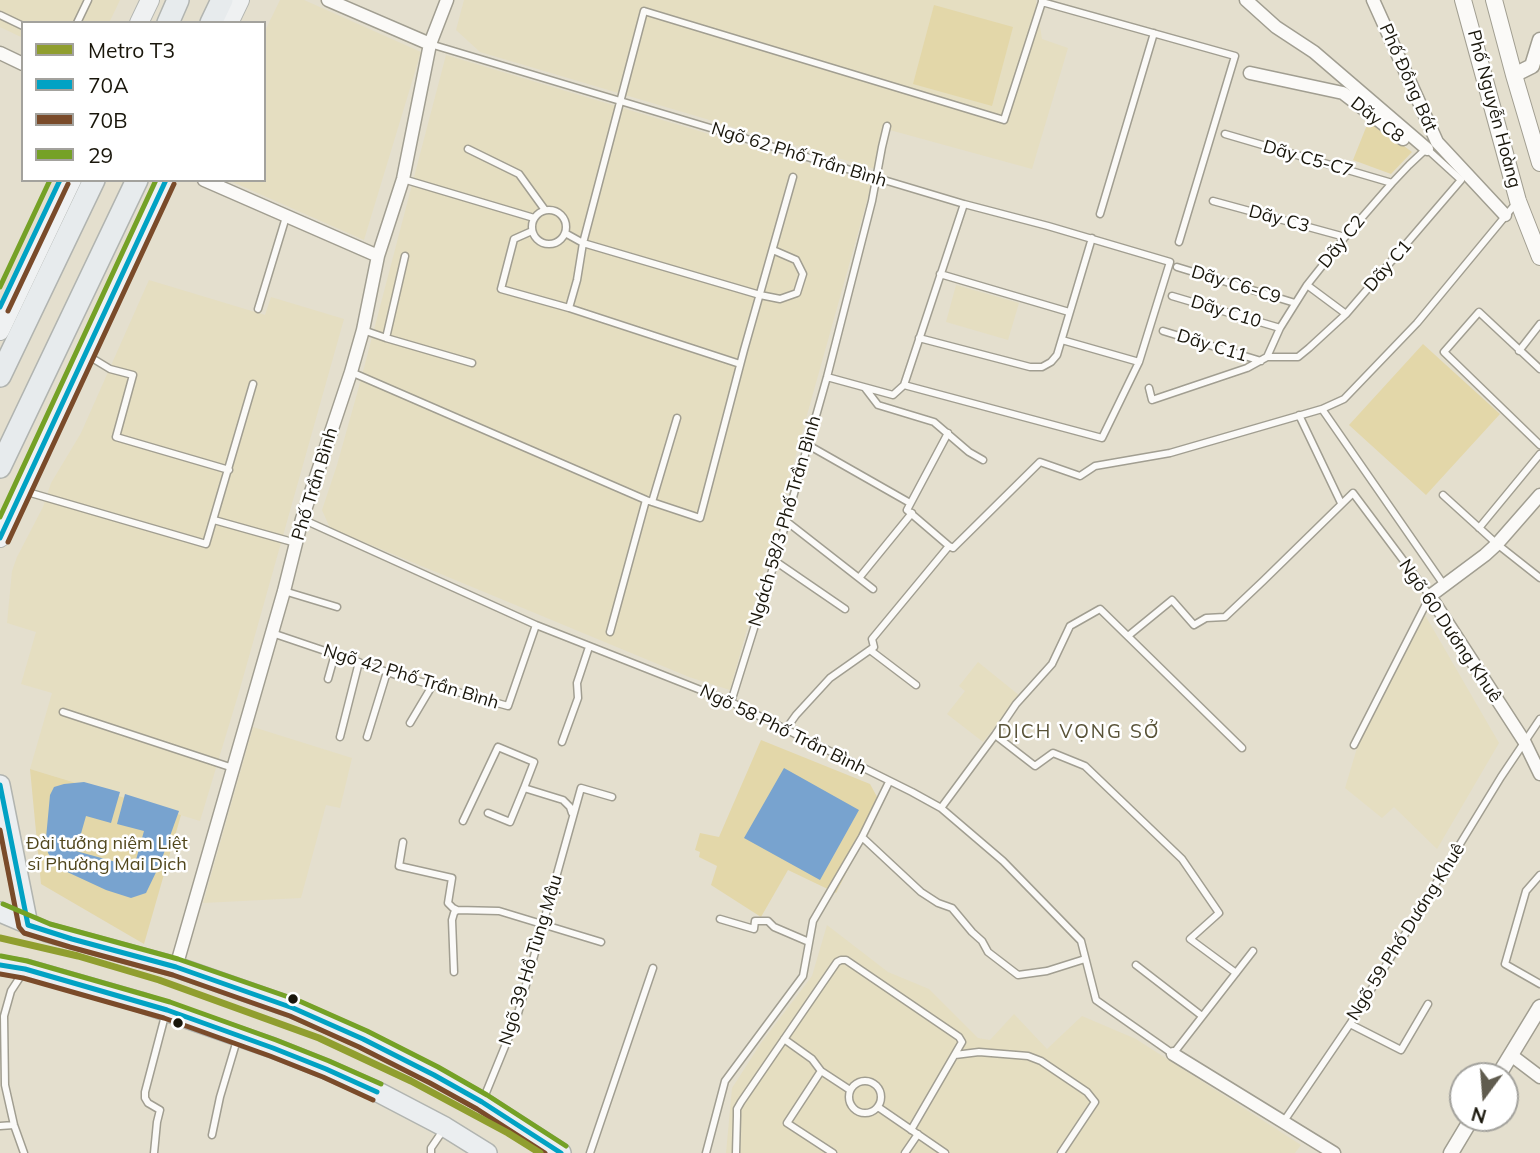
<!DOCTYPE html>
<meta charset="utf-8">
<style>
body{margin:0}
#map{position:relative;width:1540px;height:1153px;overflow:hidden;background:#e4dfce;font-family:Mulish,sans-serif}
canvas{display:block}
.legend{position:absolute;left:21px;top:21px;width:245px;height:161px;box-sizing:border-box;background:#fff;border:2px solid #a3a29d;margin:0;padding:9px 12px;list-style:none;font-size:21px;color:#19160b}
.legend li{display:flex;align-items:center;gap:14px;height:35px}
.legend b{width:35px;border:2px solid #a3a29d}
.north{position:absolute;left:1449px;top:1062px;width:70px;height:70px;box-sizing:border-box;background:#fff;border:2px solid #a3a29d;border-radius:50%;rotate:196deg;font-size:19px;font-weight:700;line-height:28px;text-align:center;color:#19160b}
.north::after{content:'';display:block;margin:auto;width:24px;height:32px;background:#605c4f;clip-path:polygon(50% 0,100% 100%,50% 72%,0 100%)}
</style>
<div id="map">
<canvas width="1540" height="1153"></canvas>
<ul class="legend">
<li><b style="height:9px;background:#909e2f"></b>Metro T3</li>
<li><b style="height:9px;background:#01a2c4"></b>70A</li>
<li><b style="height:9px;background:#7a4b2a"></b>70B</li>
<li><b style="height:9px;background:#75a126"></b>29</li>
</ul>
<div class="north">N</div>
</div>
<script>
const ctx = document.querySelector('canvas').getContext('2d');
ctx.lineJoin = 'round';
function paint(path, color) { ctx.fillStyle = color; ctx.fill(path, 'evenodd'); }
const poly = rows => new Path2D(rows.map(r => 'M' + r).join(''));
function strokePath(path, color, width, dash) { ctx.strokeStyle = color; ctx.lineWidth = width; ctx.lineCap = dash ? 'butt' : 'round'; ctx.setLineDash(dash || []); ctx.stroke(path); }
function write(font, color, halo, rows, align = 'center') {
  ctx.font = font + ' Mulish,sans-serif'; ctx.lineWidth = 5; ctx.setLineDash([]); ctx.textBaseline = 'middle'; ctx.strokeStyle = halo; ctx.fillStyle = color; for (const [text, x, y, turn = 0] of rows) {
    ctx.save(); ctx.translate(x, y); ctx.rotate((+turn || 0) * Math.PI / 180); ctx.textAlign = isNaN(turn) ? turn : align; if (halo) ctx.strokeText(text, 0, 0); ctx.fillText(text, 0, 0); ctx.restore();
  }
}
paint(poly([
 [0,0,120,0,109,23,23,23,23,38,0,27],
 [280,0,304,0,421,52,364,240,228,180,264,180,264,33],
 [464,0,1036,0,1042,39,1068,48,1032,169,886,129,875,169,480,52,456,30],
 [446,55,872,183,730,690,689,677,330,528,322,510,337,465,360,383],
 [149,280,265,315,271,297,344,319,239,692,200,821,30,769,52,693,21,684,36,632,7,623,12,571,17,557,43,507,51,483,81,433],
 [956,285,1019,303,1008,340,946,322],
 [1425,615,1499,743,1437,849,1394,807,1382,818,1345,788,1360,738],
 [978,662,1020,696,983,742,947,714,965,691,959,686],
 [253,727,352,758,340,808,326,805,301,898,203,903],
 [827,925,888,972,929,989,978,1038,990,1040,1014,1014,1047,1049,1082,1016,1136,1039,1301,1145,1295,1153,726,1153,732,1088,761,1043,812,976]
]), '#e5dec1');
paint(poly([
 [934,5,1013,27,992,106,913,84],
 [1369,120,1412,152,1391,174,1353,160],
 [1423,344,1500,414,1426,495,1349,425],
 [761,740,870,784,881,804,836,893,788,870,761,917,711,885,717,866,699,857,700,852,695,850,700,833,719,837],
 [30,769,181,815,144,944,41,884]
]), '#e3d7a9');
paint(poly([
 [784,768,859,810,820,880,744,838],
 [84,782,120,792,111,823,86,816,76,851,134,867,144,831,117,824,125,794,179,811,160,864,146,893,131,898,106,890,65,871,56,866,48,853,46,838,50,795,54,787,64,784]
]), '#78a3cf');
const service = poly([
 [1042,0,1042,2,1235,56,1179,242],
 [0,15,23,26],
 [77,23,88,0],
 [430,44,964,204,1048,226,1170,262,1139,362,1102,438,904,385],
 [1225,134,1392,183],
 [468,149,519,174,545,210],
 [403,179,534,218],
 [1213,201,1345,237],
 '532 227a17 17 0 1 1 34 0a17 17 0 1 1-34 0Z',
 [1100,214,1154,33],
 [532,231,514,239,501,289,569,308,740,364],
 [565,233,583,243,760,295,780,299,797,293,803,274,796,260,773,250],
 [1177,267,1295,303],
 [940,274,1069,312],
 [1307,285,1346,314],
 [1172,296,1280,328],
 [569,308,577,280,583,243,644,11,1004,120,1042,2],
 [258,309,286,217],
 [363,330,386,338,472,363],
 [1163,331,1261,361],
 [386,338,405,256],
 [919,338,1030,367,1042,367,1051,362,1057,355,1092,238],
 [1062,340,1139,362],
 [1519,351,1540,324],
 [87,355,110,369,133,375,116,437,229,470],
 [1267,357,1280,328,1307,285,1345,237,1392,183,1409,165,1426,149],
 [1540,369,1479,312,1444,352,1540,445],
 [351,372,646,500,700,518,744,350,793,177],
 [827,377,893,395,904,385,964,204],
 [865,388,878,405,934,422,969,452,983,460],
 [1149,388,1152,400,1247,368,1267,357,1298,357,1309,348,1346,314,1461,180,1427,149],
 [1322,409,1444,585],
 [1299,415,1341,503],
 [948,433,907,510,949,546,953,548,1040,462,1080,476,1095,466,1170,453,1322,409,1344,399,1417,323,1517,202],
 [808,445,910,503],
 [24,491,206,544,253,384],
 [1443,495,1497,544,1540,578],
 [652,502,677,418],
 [302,519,536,625,731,702,912,792,941,808,1003,861,1081,941,1096,1000,1173,1054,1253,951],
 [214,520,296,543],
 [786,521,873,589],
 [1479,528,1540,454],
 [775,561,845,609],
 [859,578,912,513],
 [284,591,337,607],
 [610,632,646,500],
 [272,633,396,675,508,706,536,625],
 [1128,636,1172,600,1194,625,1206,618,1225,617,1263,581,1353,493,1430,596,1354,745],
 [870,650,916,685],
 [328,679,335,654],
 [731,702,775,561,827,377,872,201,882,147,887,126],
 [63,712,233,768],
 [410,723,432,686],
 [786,729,796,715,830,678,874,647,872,639,949,546],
 [995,735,1035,766,1053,753,1085,766,1182,859,1219,913,1190,939,1236,973],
 [340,737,359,662],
 [367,737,387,672],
 [562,742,578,698,577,683,589,647],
 [941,808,995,735,1016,704,1052,664,1070,626,1100,609,1242,748],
 [488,813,510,822,524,788,563,800,570,807,572,813],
 [463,821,498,747,534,762,524,788],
 [862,837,921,892,938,903,952,908,972,932,982,941,988,952,1018,975,1047,971,1085,959],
 [403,842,399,866,452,878,448,903,453,908,457,910],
 [1540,875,1526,891,1505,964,1540,984],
 [720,919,754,929,755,921,768,921,774,927,809,942],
 [1136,965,1202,1016],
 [454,972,452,920,454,913,457,910,499,911,601,942],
 [1350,1024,1401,1050,1428,1004],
 [784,1039,812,1059,821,1071,850,1090],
 [955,1055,979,1052,1028,1056,1041,1061,1087,1092,1095,1102,1061,1153],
 [821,1071,787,1123,833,1153],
 '849 1097a16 16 0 1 1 32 0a16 16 0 1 1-32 0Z',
 [483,1100,517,1017,581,788,612,797],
 [878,1107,945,1153],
 [1284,1121,1350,1024,1501,777,1540,719],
 [0,1126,14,1125],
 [212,1135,220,1097,237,1040],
 [24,1153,14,1125,5,1085,4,1016,11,991,24,971],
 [154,1153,157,1122,160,1110,148,1103,145,1098,145,1092,166,1012],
 [431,1153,431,1148,444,1129],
 [590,1153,653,968],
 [706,1153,725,1081,803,976,813,921,862,837,889,782],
 [736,1153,737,1116,737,1109,741,1102,837,962,841,960,846,960,959,1037,962,1042,911,1130],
 [905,1153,918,1134]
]);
const minor = poly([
 [328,0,430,44],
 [1246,0,1276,27,1314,52,1427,149],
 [1373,0,1437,142,1505,215],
 [0,53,23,64],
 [1250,73,1343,93,1403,139],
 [204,180,378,256],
 [1540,495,1497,544,1485,555,1430,596,1524,741,1540,774],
 [176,967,284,591,302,519,351,372,363,330,378,256,403,179,430,44,447,0],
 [1173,1054,1334,1153],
 [1511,1055,1540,1077]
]);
const tertiary = poly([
 [1514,75,1532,66,1540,40],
 [1498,1076,1540,1007],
 [1451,1153,1472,1118]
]);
const secondary = poly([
 [1463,0,1518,201,1540,257],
 [1494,0,1514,75,1540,163]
]);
const primary = poly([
 [139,23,150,0],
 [229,23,240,0],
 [0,331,72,180],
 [0,538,166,180]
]);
const trunk = poly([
 [0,785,28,925],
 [0,912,47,932,176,967,293,1008,363,1039,434,1075,482,1102,561,1153],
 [0,965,25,969,140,1002,273,1048,326,1069,380,1093,445,1127,487,1153]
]);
const motorway = poly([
 [168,23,178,0],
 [211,23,222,0],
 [0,376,94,180],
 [0,467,137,180]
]);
strokePath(service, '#a19e91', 9);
strokePath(minor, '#a19e91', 15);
strokePath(tertiary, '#a19e91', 17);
strokePath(secondary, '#a19e91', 18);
strokePath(primary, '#b1b4b0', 20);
strokePath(trunk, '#b1b4b0', 22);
strokePath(motorway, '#b1b4b0', 24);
strokePath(service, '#fbfaf8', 6);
strokePath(minor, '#fbfaf8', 12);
strokePath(tertiary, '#fbfaf8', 14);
strokePath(secondary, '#fbfaf8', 16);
strokePath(primary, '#eff1f2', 18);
strokePath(trunk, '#ebeef0', 19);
strokePath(motorway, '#e7ebed', 21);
strokePath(poly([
 [0,307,60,180],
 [0,538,166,180],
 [0,785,28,925,72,939,176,967,293,1008,363,1039,434,1075,482,1102,561,1153],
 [0,965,25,969,167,1010,273,1048,326,1069,377,1092]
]), '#01a2c4', 5);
strokePath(poly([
 [8,311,68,184],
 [8,542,174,184],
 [0,830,19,927,24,933,70,947,173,975,290,1016,359,1047,430,1083,477,1109,545,1153],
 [0,974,23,978,164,1018,270,1056,323,1077,373,1100]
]), '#7a4b2a', 5);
strokePath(poly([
 [0,287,50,180],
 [0,517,156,180],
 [3,904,50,924,178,959,297,1000,367,1031,438,1067,487,1095,566,1146],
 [1,956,27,961,170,1002,276,1040,329,1061,381,1084]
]), '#75a126', 5);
strokePath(poly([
 [0,938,78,956,159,980,319,1038,411,1081,508,1133,540,1153]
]), '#909e2f', 7);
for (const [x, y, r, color] of [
 [293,999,6,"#19160b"],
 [178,1023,6,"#19160b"]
]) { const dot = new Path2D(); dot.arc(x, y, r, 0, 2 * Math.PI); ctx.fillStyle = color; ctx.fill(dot); strokePath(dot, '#fff', 2.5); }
write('18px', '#19160b', '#fff', [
 ["Phố Đồng Bát",1408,78,66],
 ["Phố Nguyễn Hoàng",1494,109,75],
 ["Dãy C8",1377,120,38],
 ["Ngõ 62 Phố Trần Bình",799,155,17],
 ["Dãy C5-C7",1308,159,16],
 ["Dãy C3",1279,219,15],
 ["Dãy C2",1342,242,-51],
 ["Dãy C1",1388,266,-49],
 ["Dãy C6-C9",1236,285,17],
 ["Dãy C10",1226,312,17],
 ["Dãy C11",1212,346,17],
 ["Phố Trần Bình",315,484,-73],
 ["Ngách 58/3 Phố Trần Bình",785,521,-74],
 ["Ngõ 60 Dương Khuê",1450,631,56],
 ["Ngõ 42 Phố Trần Bình",411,677,17],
 ["Ngõ 58 Phố Trần Bình",783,730,26],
 ["Ngõ 59 Phố Dương Khuê",1406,932,-58],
 ["Ngõ 39 Hồ Tùng Mậu",531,960,-73]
]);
write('18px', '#51471d', '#fff', [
 ["Đài tưởng niệm Liệt",107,844],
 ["sĩ Phường Mai Dịch",107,865]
]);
ctx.letterSpacing = '2px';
write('19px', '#595338', '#fff', [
 ["DỊCH VỌNG SỞ",1079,732]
]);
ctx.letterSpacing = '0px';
</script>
